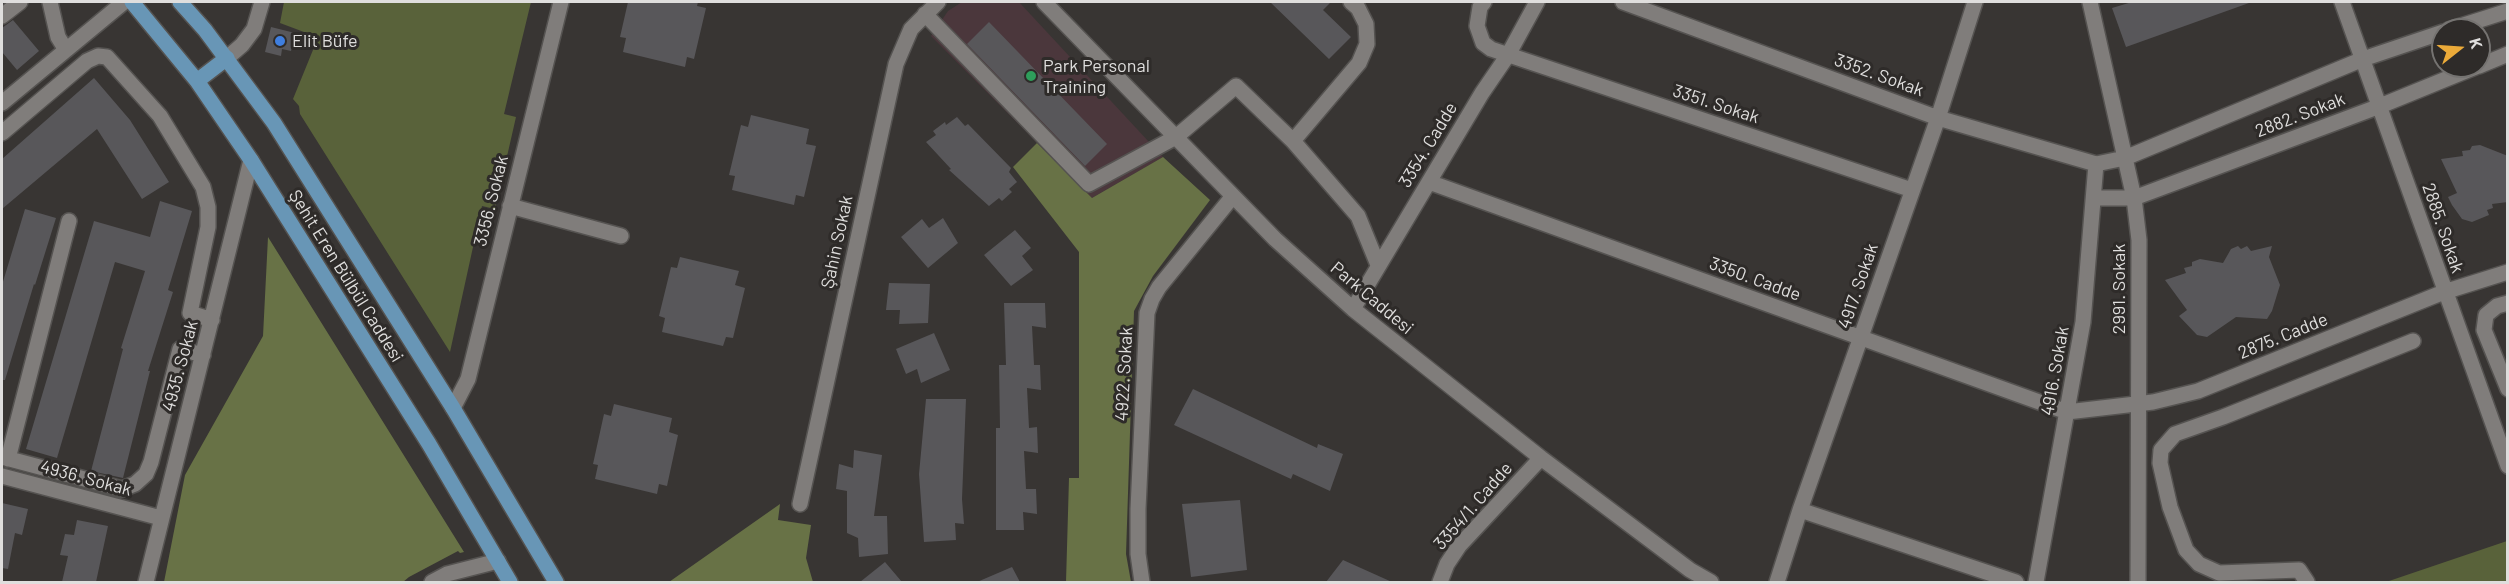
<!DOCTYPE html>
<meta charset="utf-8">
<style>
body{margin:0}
#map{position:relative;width:2509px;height:584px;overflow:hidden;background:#383533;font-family:Barlow,sans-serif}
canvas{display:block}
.frame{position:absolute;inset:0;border:3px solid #dfdedd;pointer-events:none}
.north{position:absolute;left:2431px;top:18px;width:60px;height:60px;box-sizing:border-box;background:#2e2b29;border:2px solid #757371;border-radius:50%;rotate:73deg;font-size:16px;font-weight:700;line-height:24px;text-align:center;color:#dfdedd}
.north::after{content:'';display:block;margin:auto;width:21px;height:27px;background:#ebaa39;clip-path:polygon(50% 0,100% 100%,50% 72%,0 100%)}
</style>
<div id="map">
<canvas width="2509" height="584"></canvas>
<div class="frame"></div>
<div class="north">K</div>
</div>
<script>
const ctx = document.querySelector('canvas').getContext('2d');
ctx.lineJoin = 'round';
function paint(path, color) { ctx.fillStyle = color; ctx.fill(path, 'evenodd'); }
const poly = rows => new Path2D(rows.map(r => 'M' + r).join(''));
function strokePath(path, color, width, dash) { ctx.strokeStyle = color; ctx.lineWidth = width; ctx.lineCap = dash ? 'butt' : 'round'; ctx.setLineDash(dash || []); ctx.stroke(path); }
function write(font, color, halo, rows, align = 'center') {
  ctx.font = font + ' Barlow,sans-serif'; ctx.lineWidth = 6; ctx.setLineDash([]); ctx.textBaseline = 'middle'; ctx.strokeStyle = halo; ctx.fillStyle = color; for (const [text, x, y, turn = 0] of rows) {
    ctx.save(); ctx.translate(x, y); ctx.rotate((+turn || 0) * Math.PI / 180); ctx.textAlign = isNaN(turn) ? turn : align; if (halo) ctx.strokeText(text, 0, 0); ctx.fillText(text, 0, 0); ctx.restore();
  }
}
paint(poly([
 [962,2,1019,2,1163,157,1092,198,931,36,948,11]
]), '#4b373c');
paint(poly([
 [284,2,531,2,504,114,516,117,495,209,482,206,450,352,300,114,299,106,293,99,315,45,315,39,312,35,280,23],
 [2507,541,2507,582,2386,582]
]), '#59623a');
paint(poly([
 [1037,143,1092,198,1163,157,1210,200,1153,276,1134,311,1126,554,1131,582,1066,582,1069,478,1079,478,1079,252,1013,167],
 [268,237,464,552,460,553,458,551,409,577,403,582,164,582,185,475,263,336],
 [780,504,778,520,811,525,806,558,813,582,669,582]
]), '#687246');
paint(poly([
 [628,2,698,2,697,6,706,8,694,59,687,57,685,67,623,52,626,38,620,37],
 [1270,2,1331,2,1323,10,1351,37,1329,59],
 [2132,2,2248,2,2249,3,2126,47,2112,8],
 [13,20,39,51,17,70,2,52,2,28],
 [989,22,1107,144,1085,166,967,44],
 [271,27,295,33,291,51,282,49,281,56,265,52],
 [94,78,130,120,169,182,142,199,97,129,2,209,2,159],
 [751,115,809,129,806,144,816,146,804,197,796,195,794,205,732,190,735,176,729,175,741,125,748,127],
 [957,117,965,126,968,124,1011,168,1009,172,1017,182,1009,189,1012,192,1002,201,999,198,989,206,949,170,951,169,926,142,936,135,933,131,945,122,946,125],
 [2480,145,2508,156,2508,202,2492,204,2493,208,2487,210,2489,215,2472,222,2462,219,2452,205,2448,197,2457,193,2441,159,2463,156,2462,151,2470,150,2472,146],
 [160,201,192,211,168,290,173,292,148,371,150,371,123,478,91,471,123,349,121,348,145,271,115,262,57,458,26,449,94,221,150,237],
 [25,209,56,218,35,285,34,284,5,380,2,380,2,285],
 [943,218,958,243,928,268,901,237,922,219,929,228],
 [1015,230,1031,248,1022,256,1033,270,1011,286,984,255],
 [2238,246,2241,249,2247,246,2251,251,2272,246,2269,257,2280,285,2272,311,2267,319,2236,317,2207,337,2197,335,2179,316,2187,310,2165,280,2186,273,2184,268,2192,266,2192,262,2200,259,2223,263,2231,249],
 [680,257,739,271,735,285,745,288,733,338,726,337,723,346,662,332,665,318,659,316,671,267,677,268],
 [889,283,930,284,928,323,899,324,900,310,886,310],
 [1004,303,1045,303,1046,328,1032,326,1034,365,1040,365,1041,390,1027,388,1029,428,1037,427,1038,453,1024,451,1026,489,1036,489,1037,514,1023,512,1024,530,996,530,996,428,1000,428,999,365,1006,365],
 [934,333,950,370,921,383,917,369,906,374,896,349],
 [1193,389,1317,448,1318,444,1343,454,1330,491,1293,474,1291,479,1174,425],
 [926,399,966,399,962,499,964,524,955,523,956,540,924,542,919,474],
 [614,404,672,418,669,432,678,435,667,486,659,484,657,494,595,479,598,465,593,464,604,414,611,416],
 [854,450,882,455,874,516,887,516,888,554,859,557,858,538,847,533,847,491,836,489,839,464,853,468],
 [1240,500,1247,570,1191,577,1182,504],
 [2,503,28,509,22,535,15,533,8,569,2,568],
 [77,520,108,526,96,582,62,582,68,556,60,555,65,534,74,535],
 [1343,560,1392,582,1326,582],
 [885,562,902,582,860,582],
 [1012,567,1020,582,977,582]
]), '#58575a');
const minor = poly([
 [50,2,58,37,66,50],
 [1044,2,1275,239,1353,309,1541,458,1690,570,1711,582],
 [1484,2,1480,7,1477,26,1483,43,1491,49,1912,190],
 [1623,2,1938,118,2096,164,2125,158,2363,59,2443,32],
 [2090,2,2134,198,2139,240,2138,582],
 [2342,2,2508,466],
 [925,14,1089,184,1176,137,1236,86,1293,141,1358,216,1378,265],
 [2,16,20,2],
 [2448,30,2508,11],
 [227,58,242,45,254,29,262,2],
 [2479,66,2508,54],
 [2,103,124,2],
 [2,133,87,61,98,56,107,57,160,116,203,187,208,207,208,227,190,313,212,320],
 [1293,141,1359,63,1367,44,1366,24,1358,8,1351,2],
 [1429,182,2067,412,2153,402,2198,391,2444,292,2508,272],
 [2095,198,2134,198,2380,106,2478,66],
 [510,206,621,236],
 [2508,303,2497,306,2486,315,2484,330,2508,389],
 [1353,309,1482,93,1508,55,1537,2],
 [453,408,468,379,561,2],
 [2,457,122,489,135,484,146,474,151,462,180,349,203,355],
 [8,459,69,221],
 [2,476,161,518],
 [800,504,896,64,911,29,938,2],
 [1800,510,2016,582],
 [146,582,251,160],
 [432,582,447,574,498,561],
 [1142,582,1138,554,1138,509,1147,313,1152,299,1159,287,1233,196],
 [1440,582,1447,564,1459,546,1541,458],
 [1777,582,1800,510,1938,118,1975,2],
 [2036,582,2083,322,2096,164],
 [2307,582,2299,570,2219,573,2199,564,2186,550,2170,507,2160,463,2161,450,2175,434,2223,417,2413,341]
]);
const major = poly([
 [132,2,197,81,251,160,429,444,510,582],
 [180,2,205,30,274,123,453,408,556,582],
 [197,81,227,58]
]);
strokePath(minor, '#555351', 18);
strokePath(major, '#555351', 18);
strokePath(minor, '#807d7b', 15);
strokePath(major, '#6896b6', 15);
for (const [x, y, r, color] of [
 [280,41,6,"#3f7fe0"],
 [1031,76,6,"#2e9e5b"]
]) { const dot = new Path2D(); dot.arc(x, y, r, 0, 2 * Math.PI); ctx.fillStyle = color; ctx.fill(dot); strokePath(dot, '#2e2b29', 2); }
write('18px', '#dfdedd', '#2e2b29', [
 ["Elit Büfe",292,41],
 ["Park Personal",1043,66],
 ["Training",1043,87]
], 'left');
write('18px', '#dfdedd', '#2e2b29', [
 ["3352. Sokak",1879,75,20],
 ["3351. Sokak",1716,104,18],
 ["2882. Sokak",2300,115,-21],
 ["3354. Cadde",1428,145,-59],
 ["3356. Sokak",491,201,-76],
 ["2885. Sokak",2443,228,71],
 ["Şahin Sokak",837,242,-78],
 ["Şehit Eren Bülbül Caddesi",346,276,58],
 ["3350. Cadde",1755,279,20],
 ["4917. Sokak",1858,286,-71],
 ["2991. Sokak",2119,289,-90],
 ["Park Caddesi",1372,298,40],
 ["2875. Cadde",2283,336,-22],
 ["4935. Sokak",180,366,-75],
 ["4916. Sokak",2055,371,-80],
 ["4922. Sokak",1124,374,-87],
 ["4936. Sokak",86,478,15],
 ["3354/1. Cadde",1473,506,-49]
]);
</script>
